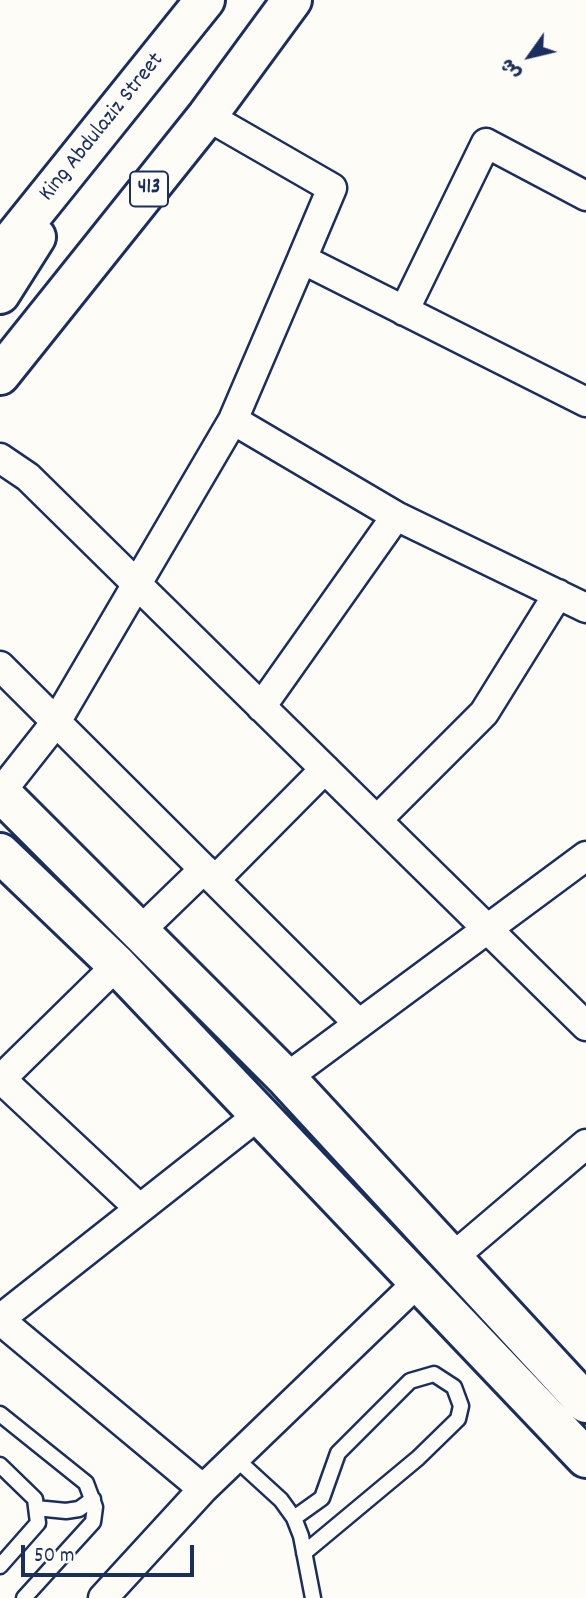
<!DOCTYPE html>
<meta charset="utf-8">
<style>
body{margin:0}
#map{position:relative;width:586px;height:1598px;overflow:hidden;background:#fdfcf7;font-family:Dekko,"Playpen Sans Arabic",sans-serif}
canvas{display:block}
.north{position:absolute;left:495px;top:21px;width:70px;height:70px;-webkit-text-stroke:5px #fdfcf7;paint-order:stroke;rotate:236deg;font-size:19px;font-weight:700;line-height:28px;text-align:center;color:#1b2f5e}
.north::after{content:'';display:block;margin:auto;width:24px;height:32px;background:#1b2f5e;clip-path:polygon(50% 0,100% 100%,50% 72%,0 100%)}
.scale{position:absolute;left:21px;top:1545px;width:173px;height:32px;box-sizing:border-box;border:4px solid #1b2f5e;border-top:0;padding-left:9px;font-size:21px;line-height:24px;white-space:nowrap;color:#1b2f5e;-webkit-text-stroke:5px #fdfcf7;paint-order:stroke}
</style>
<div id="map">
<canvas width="586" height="1598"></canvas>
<div class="north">ش</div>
<div class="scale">50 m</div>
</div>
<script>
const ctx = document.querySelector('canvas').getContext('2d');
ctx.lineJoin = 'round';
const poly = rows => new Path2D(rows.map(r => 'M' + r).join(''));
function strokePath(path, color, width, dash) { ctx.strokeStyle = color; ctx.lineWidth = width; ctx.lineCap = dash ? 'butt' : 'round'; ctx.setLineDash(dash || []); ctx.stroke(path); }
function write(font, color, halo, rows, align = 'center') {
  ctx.font = font + ' Dekko,sans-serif'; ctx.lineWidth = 6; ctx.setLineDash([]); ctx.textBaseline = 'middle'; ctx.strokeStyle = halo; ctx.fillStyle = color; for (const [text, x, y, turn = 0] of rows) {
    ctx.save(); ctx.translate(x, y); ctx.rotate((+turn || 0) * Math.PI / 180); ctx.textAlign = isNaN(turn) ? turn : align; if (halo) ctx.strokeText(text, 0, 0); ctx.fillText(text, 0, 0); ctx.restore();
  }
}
const lane = poly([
 [0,1414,86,1483,95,1507,93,1522,24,1598],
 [235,1458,281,1500,294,1518,301,1536,313,1598],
 [0,1465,35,1499,38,1523,0,1566],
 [36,1508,66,1511,79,1509,93,1499],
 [294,1518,322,1498,338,1453,410,1381,434,1374,454,1387,461,1406,458,1419,418,1458,304,1553]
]);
const street = poly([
 [207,116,332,188,302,259],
 [404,311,486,143,586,196],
 [233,420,302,259,586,402],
 [0,458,28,477,586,1026],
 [396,516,586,608],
 [0,666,359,1024],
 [0,793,56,722,233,420,396,516,261,707],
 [377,820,484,713,558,594],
 [215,880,325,769],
 [139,932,204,869],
 [0,1078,139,1208],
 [286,1078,586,856],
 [0,1080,117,965],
 [452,1258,586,1144],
 [0,1319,260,1114],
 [0,1320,203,1489],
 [103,1598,203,1489,418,1282]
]);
const secondary = poly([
 [0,792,286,1078,586,1403],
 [0,853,117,965,586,1458]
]);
const highway = poly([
 [0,255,205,0],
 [0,294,36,237],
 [0,375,207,116,292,0]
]);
strokePath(lane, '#1b2f5e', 19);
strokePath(street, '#1b2f5e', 33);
strokePath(secondary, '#1b2f5e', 44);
strokePath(highway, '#1b2f5e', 44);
strokePath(lane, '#fdfcf7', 14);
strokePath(street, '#fdfcf7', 28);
strokePath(secondary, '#fdfcf7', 38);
strokePath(highway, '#fdfcf7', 38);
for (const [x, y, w] of [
 [149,189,38]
]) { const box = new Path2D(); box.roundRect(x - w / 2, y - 17.5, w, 35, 5); ctx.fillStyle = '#fdfcf7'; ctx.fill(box); strokePath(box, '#1b2f5e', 2); }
write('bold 21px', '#1b2f5e', null, [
 ["413",149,189]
]);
write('23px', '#1b2f5e', '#fdfcf7', [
 ["King Abdulaziz Street",103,128,-51]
]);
</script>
